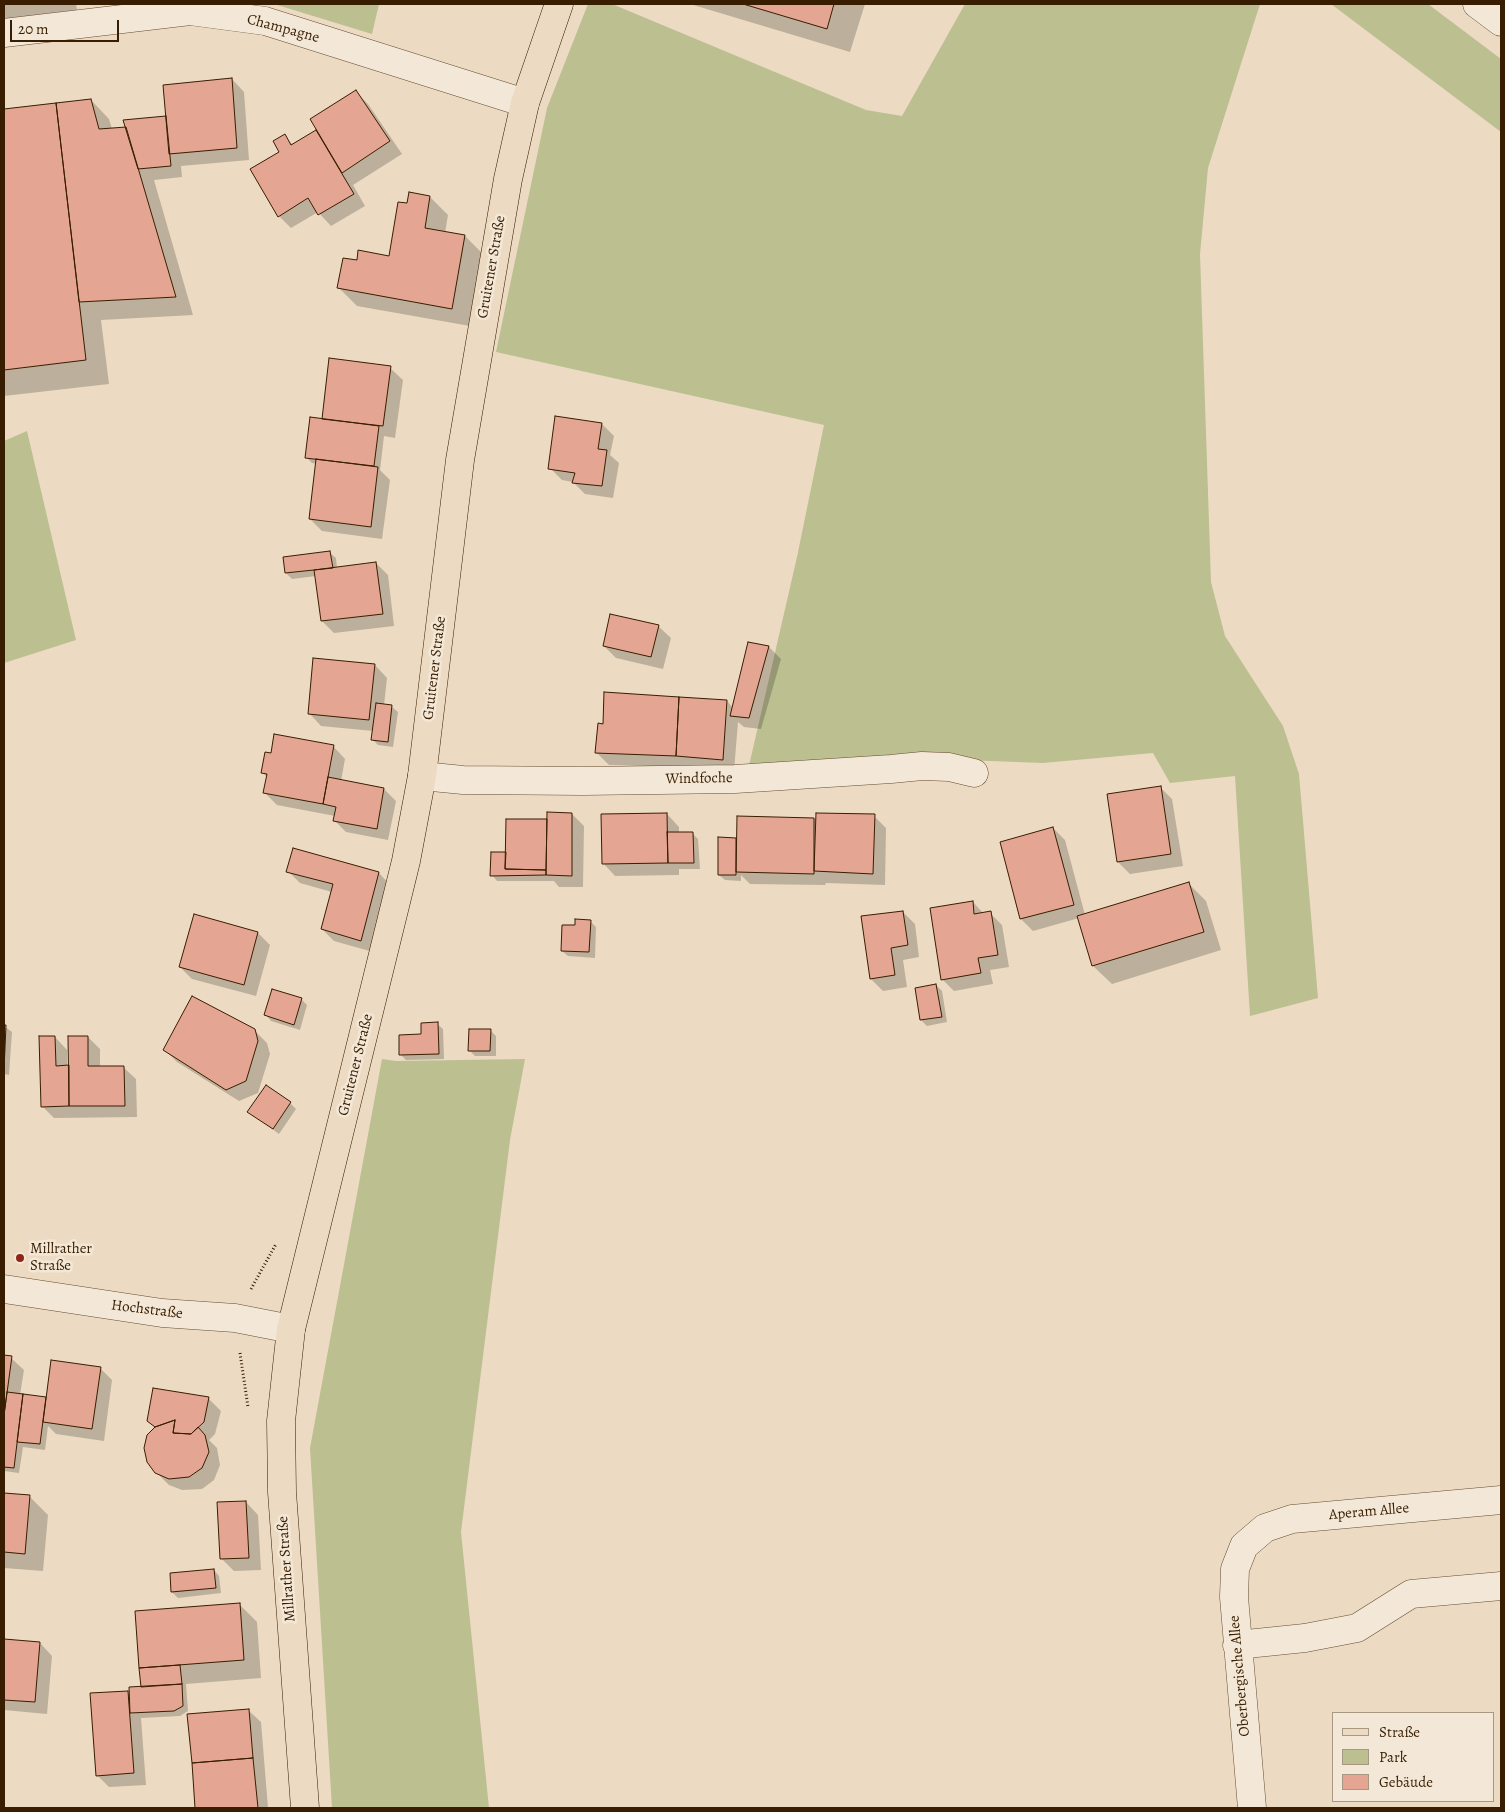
<!DOCTYPE html>
<meta charset="utf-8">
<style>
body{margin:0}
#map{position:relative;width:1505px;height:1812px;overflow:hidden;background:#ecdbc2;font-family:Alegreya,serif}
canvas{display:block}
.frame{position:absolute;inset:0;border:5px solid #381d00;pointer-events:none}
.legend{position:absolute;left:1332px;top:1712px;width:162px;height:90px;box-sizing:border-box;background:#f3e8d7;border:1px solid #a89781;margin:0;padding:6px 9px;list-style:none;font-size:15px;color:#381d00}
.legend li{display:flex;align-items:center;gap:10px;height:25px}
.legend b{width:25px;border:1px solid #a89781}
.scale{position:absolute;left:10px;top:20px;width:109px;height:22px;box-sizing:border-box;border:2px solid #381d00;border-top:0;padding-left:6px;font-size:15px;line-height:18px;white-space:nowrap;color:#381d00;-webkit-text-stroke:4px #f3e8d7;paint-order:stroke}
</style>
<div id="map">
<canvas width="1505" height="1812"></canvas>
<div class="frame"></div>
<ul class="legend">
<li><b style="height:6px;background:#ecdbc2"></b>Straße</li>
<li><b style="height:14px;background:#bcbf90"></b>Park</li>
<li><b style="height:14px;background:#e4a592"></b>Gebäude</li>
</ul>
<div class="scale">20 m</div>
</div>
<script>
const ctx = document.querySelector('canvas').getContext('2d');
ctx.lineJoin = 'round';
function paint(path, color) { ctx.fillStyle = color; ctx.fill(path, 'evenodd'); }
const poly = rows => new Path2D(rows.map(r => 'M' + r).join(''));
function strokePath(path, color, width, dash) { ctx.strokeStyle = color; ctx.lineWidth = width; ctx.lineCap = dash ? 'butt' : 'round'; ctx.setLineDash(dash || []); ctx.stroke(path); }
function write(font, color, halo, rows, align = 'center') {
  ctx.font = font + ' Alegreya,serif'; ctx.lineWidth = 5; ctx.setLineDash([]); ctx.textBaseline = 'middle'; ctx.strokeStyle = halo; ctx.fillStyle = color; for (const [text, x, y, turn = 0] of rows) {
    ctx.save(); ctx.translate(x, y); ctx.rotate((+turn || 0) * Math.PI / 180); ctx.textAlign = isNaN(turn) ? turn : align; if (halo) ctx.strokeText(text, 0, 0); ctx.fillText(text, 0, 0); ctx.restore();
  }
}
paint(poly([
 [274,4,379,4,372,34],
 [588,4,612,4,866,110,902,116,965,4,1260,4,1208,168,1200,254,1211,582,1225,636,1283,726,1299,774,1318,998,1250,1016,1235,776,1170,783,1153,753,1043,763,965,760,748,770,797,557,824,425,496,352,547,108],
 [1331,4,1428,4,1501,59,1501,132],
 [27,431,76,640,4,663,4,441],
 [382,1059,396,1061,525,1059,510,1140,461,1532,489,1808,332,1808,310,1448]
]), '#bcbf90');
paint(poly([
 [4,4,76,4,77,10,4,19],
 [690,4,865,4,850,52],
 [232,79,244,92,249,160,181,166,182,177,154,180,193,315,101,320,109,384,4,396,4,110,91,100,109,119,112,129,127,128,167,117],
 [356,92,368,104,402,154,353,185,365,206,331,226,318,212,291,228,279,216,281,152,284,136,293,145,318,130],
 [430,197,448,215,445,233,465,236,483,254,470,326,357,306,339,288,358,262,390,258,408,205],
 [390,368,403,380,395,438,384,436,380,470,390,480,382,539,322,531,310,519,317,464,312,463,306,457,325,420],
 [602,424,614,436,610,455,619,463,613,498,585,494,573,482,562,480,550,468],
 [330,553,336,558,337,568,376,563,388,575,394,626,334,633,322,621,316,576,292,579,286,573],
 [658,626,671,638,663,669,616,658,604,646],
 [749,643,769,647,781,659,761,729,744,727,738,722,734,771,689,767,609,765,597,753,604,725,727,701,733,708],
 [375,665,387,678,384,705,392,707,398,712,393,747,378,745,372,739,373,731,321,726,309,713],
 [333,746,345,759,341,781,384,789,396,801,388,840,346,832,334,820,335,816,277,805,265,793,268,778,263,773,272,755],
 [1160,787,1172,799,1183,866,1130,874,1118,862],
 [572,814,584,826,583,887,559,887,554,881,497,881,492,875,506,853,548,821],
 [667,814,679,827,679,833,693,834,698,839,700,869,679,869,679,875,615,876,603,863],
 [817,814,874,816,886,828,885,885,826,883,825,885,750,884,741,875,741,881,725,880,719,875,736,839,738,841,738,817,815,819],
 [1053,828,1065,840,1085,915,1188,883,1206,901,1221,950,1112,984,1093,966,1079,918,1033,931,1021,919,1001,843],
 [294,850,379,873,391,886,373,952,334,941,322,929,332,892,300,883,288,871],
 [973,902,984,914,990,913,1002,925,1009,967,990,970,993,984,954,991,942,979],
 [903,912,915,924,919,957,903,960,907,987,883,991,871,979],
 [590,921,596,927,595,958,568,956,562,951,576,927],
 [258,933,270,945,256,996,192,979,180,967],
 [936,985,942,991,947,1022,927,1026,921,1020,916,989],
 [301,999,307,1005,300,1030,271,1021,266,1015],
 [437,1024,443,1029,444,1059,406,1060,400,1054],
 [4,1026,12,1032,9,1075,4,1074],
 [254,1030,267,1043,270,1054,258,1093,239,1101,177,1062,165,1050],
 [490,1030,496,1036,496,1056,475,1056,470,1051],
 [55,1037,67,1050,67,1067,88,1037,100,1049,100,1067,123,1067,136,1079,137,1117,54,1118,42,1106],
 [290,1103,296,1109,279,1134,249,1112],
 [4,1356,11,1358,24,1370,20,1395,45,1399,47,1400,100,1368,112,1380,104,1441,56,1434,48,1426,45,1450,23,1447,19,1473,4,1471],
 [154,1389,209,1399,221,1411,215,1434,209,1440,217,1448,220,1465,214,1480,202,1489,182,1490,169,1485,156,1472,156,1428,149,1421],
 [4,1494,30,1497,48,1515,43,1571,4,1568],
 [246,1502,258,1515,261,1570,234,1571,222,1559],
 [214,1570,219,1576,221,1593,178,1598,172,1592],
 [239,1604,257,1622,261,1678,186,1684,188,1711,180,1716,141,1718,146,1785,109,1787,97,1775,127,1692,131,1695,142,1688,136,1612],
 [4,1640,40,1643,52,1656,47,1714,4,1710],
 [248,1710,261,1722,268,1808,197,1808,189,1715]
]), '#0003');
const building = poly([
 [743,4,834,4,827,29,743,4],
 [232,78,237,148,169,154,163,85,232,78],
 [356,90,390,141,342,173,310,119,356,90],
 [91,99,99,129,126,127,176,297,79,302,56,103,91,99],
 [56,103,86,360,4,370,4,109,56,103],
 [166,116,171,166,138,169,123,120,166,116],
 [316,130,354,194,318,215,308,198,278,217,250,169,279,152,273,141,285,134,291,145,316,130],
 [409,192,430,196,425,228,465,235,452,309,337,288,343,258,357,260,358,250,389,256,398,202,407,203,409,192],
 [329,358,391,366,383,426,322,419,329,358],
 [555,416,602,423,598,449,607,450,602,486,572,483,575,473,548,469,555,416],
 [310,417,379,426,374,466,305,458,310,417],
 [316,459,378,467,371,527,309,519,316,459],
 [330,551,333,568,285,573,283,557,330,551],
 [376,562,383,614,321,621,314,570,376,562],
 [610,614,659,625,651,657,603,646,610,614],
 [748,642,769,646,749,718,730,716,748,642],
 [313,658,375,664,369,720,308,714,313,658],
 [604,692,679,697,676,756,595,753,598,723,603,724,604,692],
 [679,697,727,700,723,760,676,756,679,697],
 [376,703,392,705,388,742,371,740,376,703],
 [274,734,334,745,323,804,263,793,267,774,261,773,265,752,271,753,274,734],
 [328,777,384,788,377,829,333,821,336,807,323,804,328,777],
 [1161,786,1171,854,1117,862,1107,794,1161,786],
 [547,812,572,813,572,876,546,875,547,812],
 [667,813,668,863,602,864,601,814,667,813],
 [816,813,875,814,873,874,814,871,816,813],
 [737,816,814,818,814,874,736,872,737,816],
 [506,819,547,819,546,870,505,869,506,819],
 [1053,827,1074,905,1020,919,1000,842,1053,827],
 [667,832,693,832,694,863,668,863,667,832],
 [718,837,736,838,736,875,718,875,718,837],
 [293,848,379,872,361,941,321,929,333,884,286,872,293,848],
 [491,852,506,852,505,869,546,870,546,875,490,876,491,852],
 [1189,882,1204,932,1092,966,1077,916,1189,882],
 [973,901,974,914,991,911,998,955,978,958,981,973,941,980,930,908,973,901],
 [903,911,908,945,891,948,895,975,870,979,861,916,903,911],
 [194,914,258,932,244,985,179,967,194,914],
 [575,919,591,920,589,952,561,951,562,925,575,925,575,919],
 [936,984,942,1017,920,1020,915,988,936,984],
 [272,989,302,998,294,1025,264,1015,272,989],
 [192,996,255,1029,258,1041,246,1081,226,1090,163,1050,192,996],
 [438,1022,439,1054,399,1055,399,1035,421,1034,421,1023,438,1022],
 [4,1025,6,1025,4,1070,4,1025],
 [469,1029,491,1029,490,1051,468,1051,469,1029],
 [39,1036,55,1036,56,1066,69,1065,69,1106,41,1107,39,1036],
 [68,1036,88,1036,88,1066,124,1066,125,1106,69,1106,68,1036],
 [266,1085,291,1102,273,1129,247,1112,266,1085],
 [4,1355,12,1356,4,1415,4,1355],
 [51,1360,101,1367,92,1429,43,1422,51,1360],
 [153,1388,209,1397,204,1422,191,1434,173,1433,175,1420,155,1427,147,1421,153,1388],
 [7,1392,23,1394,14,1468,4,1467,4,1415,7,1392],
 [23,1394,46,1397,40,1444,17,1442,23,1394],
 [175,1420,173,1433,191,1434,198,1427,205,1435,209,1452,202,1468,189,1477,169,1479,155,1473,147,1462,144,1448,147,1435,155,1427,175,1420],
 [4,1493,30,1495,25,1554,4,1552,4,1493],
 [246,1501,249,1558,220,1559,217,1502,246,1501],
 [214,1569,216,1588,171,1592,170,1573,214,1569],
 [240,1603,244,1660,139,1668,135,1611,240,1603],
 [4,1639,40,1642,35,1702,4,1700,4,1639],
 [180,1665,182,1684,141,1687,139,1668,180,1665],
 [182,1684,183,1706,174,1711,130,1713,129,1687,182,1684],
 [128,1691,134,1773,96,1776,90,1693,128,1691],
 [249,1709,253,1758,192,1763,187,1714,249,1709],
 [253,1758,258,1808,195,1808,192,1763,253,1758]
]);
paint(building, '#e4a592');
strokePath(building, '#381d00', 1);
const minor = poly([
 [1477,4,1501,22],
 [4,33,190,11,265,21,525,103],
 [422,776,463,780,583,781,735,779,891,769,922,766,949,767,974,773],
 [4,1289,162,1313,235,1318,291,1329],
 [1237,1645,1305,1638,1357,1628,1411,1594,1501,1586],
 [1252,1808,1234,1597,1235,1569,1244,1546,1265,1528,1292,1519,1501,1500]
]);
const major = poly([
 [305,1808,282,1492,281,1421,291,1329,406,861,422,776,460,460,508,179,525,103,559,4]
]);
strokePath(minor, '#654c30', 29);
strokePath(major, '#381d00', 29);
strokePath(poly([
 [251,1289,276,1244],
 [240,1353,248,1407]
]), '#381d00', 3, [1, 2.5]);
strokePath(minor, '#f3e8d7', 28);
strokePath(major, '#ecdbc2', 28);
for (const [x, y, r, color] of [
 [20,1258,5,"#8f2418"]
]) { const dot = new Path2D(); dot.arc(x, y, r, 0, 2 * Math.PI); ctx.fillStyle = color; ctx.fill(dot); strokePath(dot, '#f3e8d7', 2); }
write('15px', '#381d00', '#f3e8d7', [
 ["Champagne",283,29,15],
 ["Gruitener Straße",492,267,-80],
 ["Gruitener Straße",435,668,-83],
 ["Windfoche",699,779,-1],
 ["Gruitener Straße",356,1065,-76],
 ["Hochstraße",147,1310,7],
 ["Aperam Allee",1369,1512,-5],
 ["Millrather Straße",287,1569,-94],
 ["Oberbergische Allee",1240,1676,-95]
]);
write('15px', '#381d00', '#f3e8d7', [
 ["Millrather",30,1249],
 ["Straße",30,1266]
], 'left');
</script>
